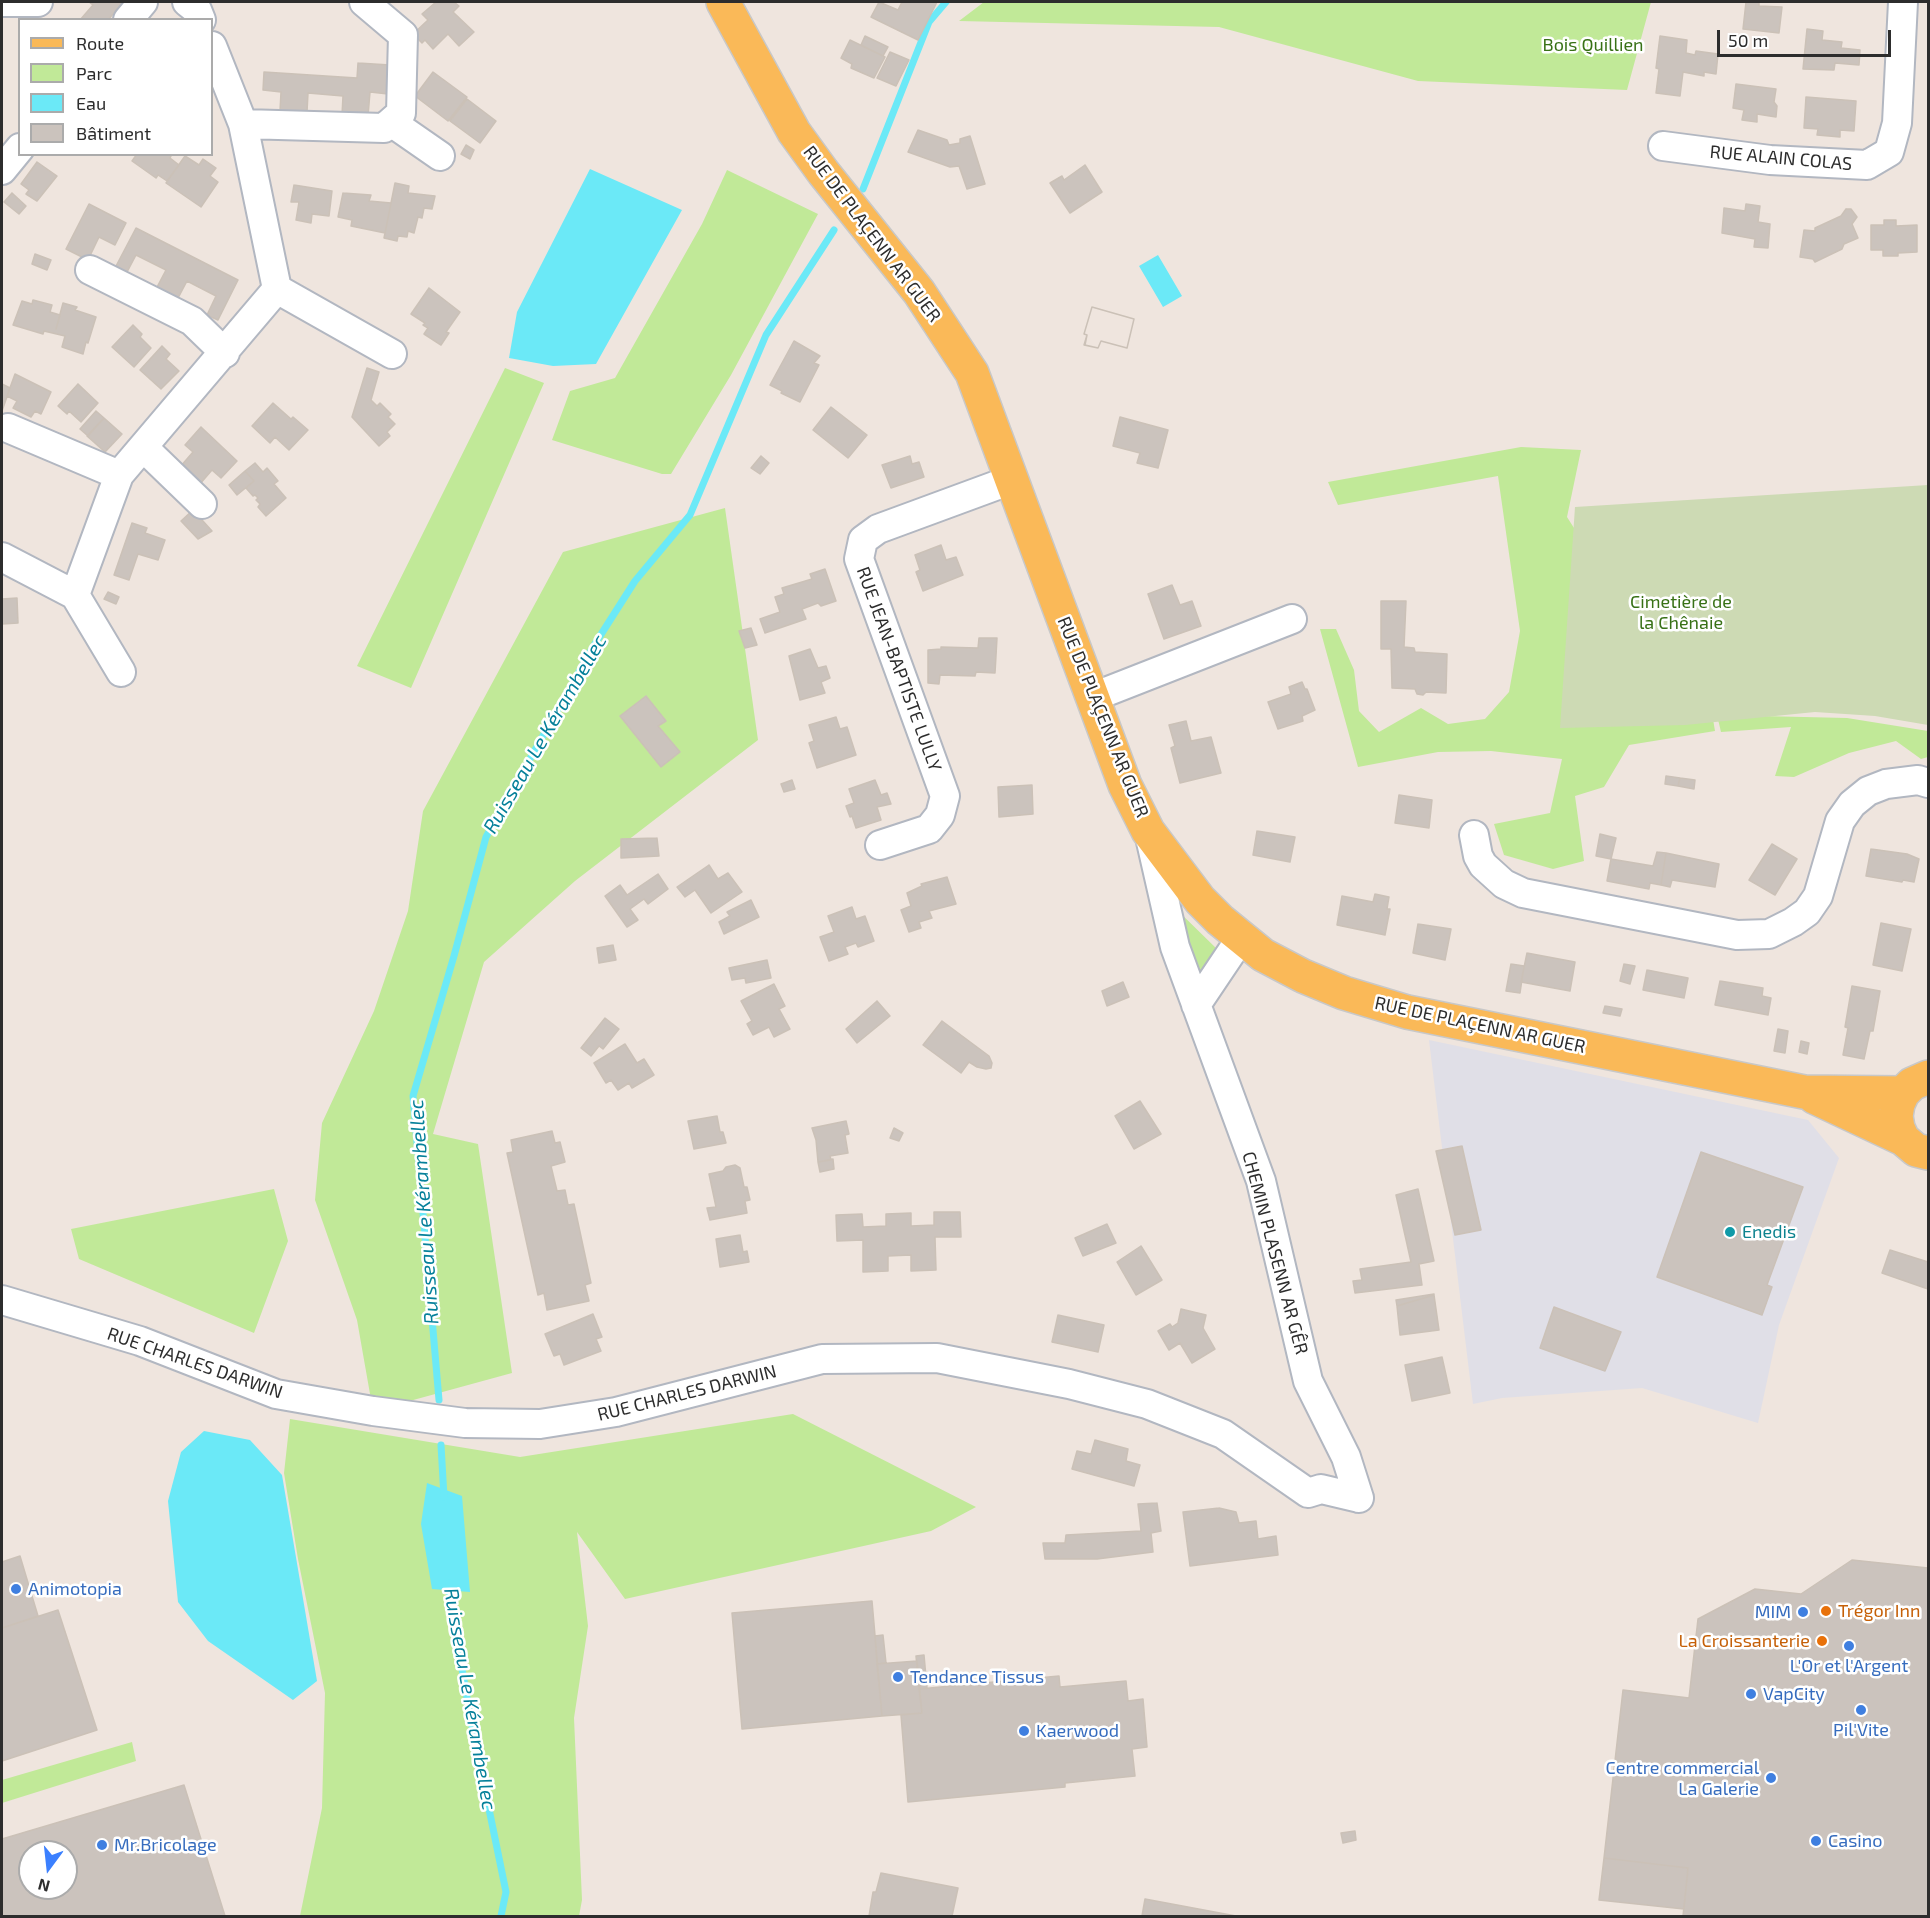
<!DOCTYPE html>
<meta charset="utf-8">
<style>
body{margin:0}
#map{position:relative;width:1930px;height:1918px;overflow:hidden;background:#efe5de;font-family:"Exo 2",sans-serif}
canvas{display:block}
.frame{position:absolute;inset:0;border:3px solid #2d2d2d;pointer-events:none}
.legend{position:absolute;left:18px;top:18px;width:195px;height:138px;box-sizing:border-box;background:#fff;border:2px solid #ababab;margin:0;padding:8px 10px;list-style:none;font-size:18px;color:#2d2d2d}
.legend li{display:flex;align-items:center;gap:12px;height:30px}
.legend b{width:30px;border:2px solid #ababab}
.north{position:absolute;left:18px;top:1840px;width:60px;height:60px;box-sizing:border-box;background:#fff;border:2px solid #ababab;border-radius:50%;rotate:195deg;font-size:16px;font-weight:700;line-height:24px;text-align:center;color:#2d2d2d}
.north::after{content:'';display:block;margin:auto;width:21px;height:27px;background:#3b80ff;clip-path:polygon(50% 0,100% 100%,50% 72%,0 100%)}
.scale{position:absolute;left:1717px;top:30px;width:174px;height:27px;box-sizing:border-box;border:3px solid #2d2d2d;border-top:0;padding-left:8px;font-size:18px;line-height:21px;white-space:nowrap;color:#2d2d2d;-webkit-text-stroke:4px #fff;paint-order:stroke}
</style>
<div id="map">
<canvas width="1930" height="1918"></canvas>
<div class="frame"></div>
<ul class="legend">
<li><b style="height:8px;background:#fab958"></b>Route</li>
<li><b style="height:16px;background:#c1e998"></b>Parc</li>
<li><b style="height:16px;background:#6be9f7"></b>Eau</li>
<li><b style="height:16px;background:#cbc3bd"></b>Bâtiment</li>
</ul>
<div class="north">N</div>
<div class="scale">50 m</div>
</div>
<script>
const ctx = document.querySelector('canvas').getContext('2d');
ctx.lineJoin = 'round';
function paint(path, color) { ctx.fillStyle = color; ctx.fill(path, 'evenodd'); }
const poly = rows => new Path2D(rows.map(r => 'M' + r).join(''));
function strokePath(path, color, width, dash) { ctx.strokeStyle = color; ctx.lineWidth = width; ctx.lineCap = dash ? 'butt' : 'round'; ctx.setLineDash(dash || []); ctx.stroke(path); }
function write(font, color, halo, rows, align = 'center') {
  ctx.font = font + ' "Exo 2",sans-serif'; ctx.lineWidth = 5; ctx.setLineDash([]); ctx.textBaseline = 'middle'; ctx.strokeStyle = halo; ctx.fillStyle = color; for (const [text, x, y, turn = 0] of rows) {
    ctx.save(); ctx.translate(x, y); ctx.rotate((+turn || 0) * Math.PI / 180); ctx.textAlign = isNaN(turn) ? turn : align; if (halo) ctx.strokeText(text, 0, 0); ctx.fillText(text, 0, 0); ctx.restore();
  }
}
paint(poly([
 [1429,1040,1808,1120,1839,1158,1779,1325,1758,1423,1642,1388,1502,1398,1473,1404]
]), '#e0dfe7');
paint(poly([
 [984,2,1651,2,1627,90,1418,81,1219,27,959,21],
 [727,170,818,214,731,375,671,474,662,474,552,440,570,391,615,378,702,224],
 [505,368,544,383,411,688,357,666],
 [1521,447,1581,450,1567,517,1588,550,1712,713,1715,731,1629,745,1604,787,1575,796,1584,861,1553,869,1504,855,1494,824,1550,813,1562,759,1491,751,1438,752,1358,767,1320,629,1336,629,1354,670,1359,711,1379,732,1421,708,1448,724,1485,719,1509,692,1520,631,1498,476,1338,505,1328,482],
 [725,508,758,740,575,881,484,962,433,1134,478,1144,512,1373,373,1411,357,1320,315,1200,322,1123,374,1011,408,911,423,811,563,552],
 [1717,715,1847,718,1928,731,1928,757,1921,759,1896,741,1849,753,1794,777,1775,776,1791,727,1721,732],
 [1172,905,1219,951,1198,986],
 [274,1189,288,1241,254,1333,79,1259,71,1229],
 [793,1414,976,1507,931,1531,625,1599,577,1532,588,1626,574,1718,582,1900,579,1916,300,1916,322,1808,325,1693,298,1559,284,1473,290,1419,520,1457],
 [132,1742,136,1761,2,1803,2,1780]
]), '#c1e998');
paint(poly([
 [1928,485,1928,725,1875,716,1815,712,1685,725,1560,728,1575,507]
]), '#cddab4');
paint(poly([
 [590,169,682,210,596,364,553,366,509,358,517,312],
 [1158,255,1182,296,1163,307,1139,266],
 [204,1431,250,1440,282,1475,317,1681,293,1700,208,1641,178,1602,168,1501,181,1452],
 [427,1483,462,1496,470,1592,432,1589,421,1524]
]), '#6be9f7');
strokePath(poly([
 [863,189,929,22,946,2],
 [439,1400,413,1096,454,956,486,837,593,647,635,581,690,515,766,335,834,230],
 [441,1445,444,1497],
 [449,1583,450,1600,472,1726,506,1892,501,1916]
]), '#6be9f7', 7);
const building = poly([
 [89,2,123,2,108,20,80,20,93,5,89,2],
 [436,2,454,2,459,6,453,12,474,32,459,46,448,34,433,49,425,40,422,43,413,34,428,20,422,14,436,2],
 [879,2,898,10,902,2,937,2,918,40,871,17,879,2],
 [1746,2,1759,2,1759,6,1782,7,1779,33,1743,29,1746,2],
 [1807,29,1823,31,1822,40,1842,42,1841,48,1860,50,1859,65,1835,63,1834,70,1803,69,1807,29],
 [865,36,888,47,883,56,861,45,865,36],
 [1660,36,1687,40,1686,53,1695,55,1696,51,1718,54,1716,74,1704,72,1704,76,1683,72,1680,96,1656,93,1659,69,1656,68,1660,36],
 [850,40,885,57,874,78,851,68,852,64,841,58,850,40],
 [890,52,909,60,896,86,877,78,890,52],
 [358,63,390,65,388,94,370,92,368,116,342,115,343,96,308,93,307,112,280,111,281,92,263,90,264,72,357,78,358,63],
 [433,72,467,97,448,121,415,96,433,72],
 [1736,84,1776,89,1774,102,1777,106,1776,117,1757,114,1757,122,1742,120,1744,110,1733,108,1736,84],
 [1806,97,1856,101,1854,131,1840,130,1840,137,1817,135,1818,129,1804,128,1806,97],
 [467,99,496,121,480,143,450,121,467,99],
 [918,130,947,140,949,145,960,143,960,139,970,136,985,184,967,189,959,166,950,167,908,152,918,130],
 [466,145,474,150,470,159,461,154,466,145],
 [137,154,169,154,171,156,170,158,179,165,167,181,158,175,156,178,132,161,137,154],
 [185,156,199,165,203,159,216,168,210,176,218,182,201,207,166,183,185,156],
 [37,162,57,176,37,201,26,194,29,190,21,184,37,162],
 [1085,165,1102,192,1070,213,1050,183,1062,176,1064,180,1085,165],
 [395,183,409,186,408,193,435,196,432,209,424,208,422,218,418,217,414,233,408,231,407,237,398,236,397,241,384,238,395,183],
 [294,185,332,191,329,216,312,214,311,223,296,220,299,202,291,202,294,185],
 [12,193,26,206,19,214,4,202,12,193],
 [343,193,371,195,369,201,391,203,385,233,351,226,352,220,338,217,343,193],
 [89,204,126,223,115,245,99,237,88,260,66,249,89,204],
 [1746,204,1760,206,1758,222,1770,224,1768,248,1754,247,1755,239,1722,233,1724,208,1745,211,1746,204],
 [1846,209,1851,209,1857,217,1852,224,1858,238,1844,244,1842,249,1815,262,1813,259,1800,257,1804,230,1815,231,1815,228,1841,216,1846,209],
 [1884,220,1896,220,1896,226,1917,225,1917,252,1898,253,1898,256,1883,256,1883,250,1871,250,1871,225,1884,225,1884,220],
 [136,228,238,280,218,320,207,315,216,296,187,281,177,300,156,289,166,270,136,255,126,274,115,268,136,228],
 [35,254,51,260,47,270,32,264,35,254],
 [429,288,460,312,446,332,449,333,441,345,424,334,428,328,423,325,425,323,411,314,429,288],
 [33,300,52,305,50,312,60,315,56,329,63,303,77,307,75,310,96,317,88,343,86,342,83,354,62,347,65,336,44,331,43,334,13,325,22,301,32,304,33,300],
 [1092,307,1134,319,1127,348,1101,341,1098,348,1085,345,1087,335,1084,334,1092,307],
 [1092,307,1134,319,1127,348,1101,341,1098,348,1084,345,1087,335,1084,334,1092,307],
 [133,325,142,334,140,337,151,348,134,367,112,347,133,325],
 [794,341,820,356,814,363,819,365,800,402,781,393,782,391,770,385,794,341],
 [162,346,170,354,166,359,179,371,161,389,140,370,162,346],
 [367,368,379,372,371,400,377,406,380,403,391,414,388,417,395,424,387,432,390,436,379,446,352,417,367,368],
 [15,374,51,392,41,414,35,411,31,417,13,408,17,401,7,396,15,374],
 [2,384,10,388,2,411,2,384],
 [78,384,98,403,81,422,69,411,67,414,58,406,78,384],
 [273,403,291,419,293,417,308,430,289,450,275,437,270,443,252,426,273,403],
 [831,407,867,435,848,458,813,430,831,407],
 [96,411,104,418,88,436,80,429,96,411],
 [1120,417,1168,430,1158,468,1137,463,1140,453,1113,446,1120,417],
 [104,418,122,434,105,452,87,436,104,418],
 [201,427,237,461,221,478,212,470,199,485,180,467,193,452,185,445,201,427],
 [761,456,769,463,760,474,751,468,761,456],
 [910,456,912,464,919,462,924,477,891,488,882,465,910,456],
 [255,463,263,472,267,468,278,481,274,484,286,498,266,516,258,507,260,504,256,500,258,498,255,495,253,496,246,488,254,481,245,471,255,463],
 [245,471,254,481,237,495,229,485,245,471],
 [193,510,212,531,198,539,181,521,193,510],
 [132,523,147,528,145,533,165,540,158,560,138,554,129,580,114,575,132,523],
 [941,545,946,560,956,557,963,575,923,591,916,572,920,570,915,555,941,545],
 [825,569,836,601,821,606,818,603,802,609,806,619,765,633,760,619,780,612,775,597,784,594,782,588,812,579,810,574,825,569],
 [1172,585,1180,605,1192,601,1201,626,1164,639,1148,594,1172,585],
 [108,592,119,597,116,604,104,599,108,592],
 [17,598,18,623,2,624,2,599,17,598],
 [1381,601,1406,601,1404,647,1414,648,1415,652,1447,654,1446,693,1426,692,1423,695,1417,694,1415,689,1392,688,1391,649,1381,649,1381,601],
 [751,628,757,645,745,648,739,631,751,628],
 [979,638,997,638,995,673,976,672,975,676,940,675,939,684,928,683,928,650,941,649,941,647,978,648,979,638],
 [810,649,818,668,826,666,830,678,821,682,825,693,800,700,789,656,810,649],
 [1302,682,1305,689,1307,689,1315,710,1302,716,1303,721,1278,729,1268,702,1291,694,1289,687,1302,682],
 [646,696,666,721,658,726,680,752,661,767,620,716,646,696],
 [836,717,840,729,847,727,856,755,817,768,809,743,814,741,809,725,836,717],
 [1186,721,1191,741,1211,737,1221,773,1180,783,1171,748,1175,746,1169,725,1186,721],
 [1666,776,1680,778,1678,786,1665,784,1666,776],
 [1680,778,1695,780,1694,789,1678,786,1680,778],
 [792,780,795,789,784,792,781,784,792,780],
 [875,780,881,795,887,793,891,804,877,807,881,820,856,828,852,816,850,817,846,806,854,803,849,789,875,780],
 [1032,785,1033,814,999,817,998,787,1032,785],
 [1399,795,1432,800,1429,828,1395,823,1399,795],
 [1257,831,1295,837,1290,862,1253,855,1257,831],
 [1600,834,1616,838,1611,859,1596,856,1600,834],
 [657,838,659,856,621,858,621,839,657,838],
 [1772,844,1797,859,1775,895,1749,880,1772,844],
 [1871,849,1907,854,1919,859,1914,882,1903,880,1902,882,1866,876,1871,849],
 [1657,852,1666,853,1661,885,1650,883,1649,889,1607,881,1611,859,1653,866,1657,852],
 [1666,853,1719,864,1715,887,1672,880,1670,887,1661,885,1666,853],
 [709,865,718,879,728,873,742,892,711,913,695,890,685,897,677,887,709,865],
 [658,874,668,889,648,904,644,899,630,909,638,920,627,927,605,896,620,885,627,895,658,874],
 [947,877,956,904,929,911,932,918,919,922,921,928,909,932,901,910,911,906,907,893,922,886,921,884,947,877],
 [1375,894,1389,897,1387,909,1390,909,1385,935,1337,925,1342,896,1373,902,1375,894],
 [751,900,759,917,724,934,719,922,730,916,727,912,751,900],
 [852,907,856,919,865,916,874,941,858,947,856,943,845,947,848,954,829,961,820,937,834,932,828,916,852,907],
 [1881,923,1911,929,1902,971,1873,965,1881,923],
 [1418,924,1451,929,1445,960,1413,953,1418,924],
 [613,945,616,960,599,963,597,948,613,945],
 [1527,953,1575,962,1570,991,1521,982,1527,953],
 [767,960,771,978,746,983,745,978,732,980,729,968,767,960],
 [1511,964,1524,966,1520,993,1506,991,1511,964],
 [1624,964,1635,966,1630,984,1620,981,1624,964],
 [1647,970,1688,978,1684,998,1643,990,1647,970],
 [1720,981,1763,988,1762,996,1771,998,1768,1015,1715,1005,1720,981],
 [1123,982,1129,997,1107,1006,1102,991,1123,982],
 [774,984,785,1006,779,1009,790,1029,774,1037,769,1027,753,1035,747,1024,752,1021,741,1001,774,984],
 [1852,986,1880,991,1873,1031,1870,1031,1864,1059,1843,1055,1848,1028,1845,1027,1852,986],
 [877,1001,890,1016,857,1043,846,1029,877,1001],
 [1605,1006,1622,1009,1620,1016,1603,1013,1605,1006],
 [605,1018,619,1029,603,1049,599,1046,591,1056,581,1048,605,1018],
 [942,1021,989,1056,992,1063,991,1068,986,1069,977,1067,969,1062,961,1073,923,1045,942,1021],
 [1778,1029,1788,1031,1785,1053,1774,1051,1778,1029],
 [1801,1041,1809,1043,1807,1054,1799,1052,1801,1041],
 [625,1044,637,1063,644,1059,654,1075,632,1088,629,1083,618,1090,611,1080,606,1083,594,1063,625,1044],
 [1140,1101,1161,1134,1134,1149,1115,1116,1140,1101],
 [717,1116,720,1132,723,1132,726,1143,694,1149,688,1121,717,1116],
 [846,1121,849,1134,845,1135,848,1153,830,1156,831,1160,818,1162,816,1140,812,1128,846,1121],
 [894,1128,903,1133,899,1141,890,1138,894,1128],
 [552,1131,555,1143,560,1142,565,1162,551,1166,557,1191,565,1190,568,1205,574,1204,591,1283,585,1285,589,1301,547,1310,544,1293,538,1295,507,1153,513,1152,511,1140,552,1131],
 [1462,1146,1481,1230,1455,1235,1436,1151,1462,1146],
 [1701,1152,1803,1187,1767,1285,1772,1287,1762,1315,1657,1277,1701,1152],
 [833,1159,834,1169,820,1172,818,1162,833,1159],
 [735,1165,740,1168,744,1187,747,1187,750,1200,745,1201,747,1213,710,1220,707,1208,716,1207,709,1174,723,1171,726,1167,735,1165],
 [1418,1189,1434,1261,1419,1264,1422,1285,1355,1293,1353,1281,1362,1280,1360,1269,1411,1262,1396,1195,1418,1189],
 [934,1212,960,1212,961,1237,935,1237,936,1270,911,1271,911,1255,888,1256,888,1271,863,1272,863,1240,837,1241,836,1215,862,1214,863,1227,886,1226,886,1214,911,1213,911,1226,934,1225,934,1212],
 [1107,1224,1116,1243,1083,1256,1075,1238,1107,1224],
 [740,1235,743,1252,747,1251,749,1262,720,1267,716,1239,740,1235],
 [1141,1246,1162,1280,1136,1295,1117,1262,1141,1246],
 [1890,1250,1928,1262,1928,1289,1882,1273,1890,1250],
 [1434,1294,1434,1295,1397,1306,1396,1300,1434,1294],
 [1434,1295,1439,1330,1400,1335,1397,1306,1434,1295],
 [1554,1307,1621,1332,1605,1371,1540,1348,1554,1307],
 [1181,1309,1206,1315,1203,1328,1215,1349,1192,1363,1180,1343,1169,1350,1158,1331,1170,1324,1172,1327,1178,1323,1181,1309],
 [593,1314,602,1337,596,1339,601,1351,564,1365,560,1354,554,1356,545,1334,593,1314],
 [1058,1315,1104,1325,1098,1352,1052,1342,1058,1315],
 [1442,1357,1450,1393,1412,1401,1405,1365,1442,1357],
 [1095,1440,1128,1449,1126,1461,1140,1465,1134,1486,1072,1469,1077,1451,1091,1454,1095,1440],
 [1157,1503,1161,1531,1151,1533,1153,1552,1097,1559,1045,1559,1043,1543,1065,1543,1066,1535,1141,1531,1138,1504,1157,1503],
 [1219,1508,1236,1512,1239,1523,1256,1521,1258,1539,1276,1536,1278,1555,1190,1566,1183,1512,1219,1508],
 [20,1556,38,1616,2,1628,2,1562,20,1556],
 [1852,1560,1928,1568,1928,1916,1683,1916,1688,1868,1604,1858,1623,1690,1689,1698,1698,1619,1755,1589,1801,1594,1852,1560],
 [872,1601,882,1716,742,1729,732,1613,872,1601],
 [58,1610,97,1730,2,1761,2,1628,58,1610],
 [883,1635,886,1663,877,1664,875,1636,883,1635],
 [924,1655,927,1688,919,1689,916,1656,924,1655],
 [917,1661,922,1713,882,1716,877,1664,917,1661],
 [1059,1676,1060,1687,1126,1681,1128,1701,1143,1699,1147,1747,1132,1749,1135,1776,1065,1783,1065,1787,908,1802,901,1715,922,1713,919,1689,1059,1676],
 [184,1785,225,1916,2,1916,2,1839,184,1785],
 [30,1852,66,1852,66,1888,30,1888,30,1852],
 [1355,1831,1356,1840,1343,1843,1341,1833,1355,1831],
 [1604,1858,1688,1868,1684,1909,1599,1900,1604,1858],
 [881,1873,958,1888,952,1916,869,1916,873,1892,876,1892,881,1873],
 [1145,1899,1236,1916,1142,1916,1145,1899]
]);
paint(building, '#cbc3bd');
strokePath(building, '#cbc1b7', 1.5);
const minor = poly([
 [2,2,38,2],
 [187,2,197,10,201,20],
 [128,20,143,2],
 [391,122,440,156],
 [243,124,384,128,401,113,403,35,364,2],
 [1663,146,1770,160,1867,165,1889,152,1897,123,1903,2],
 [2,170,20,148],
 [90,270,192,321,225,353],
 [277,289,392,354],
 [8,428,119,475],
 [144,448,202,504],
 [2,557,75,595],
 [121,672,75,595,119,475,277,289,243,124,212,46],
 [1093,697,1292,619],
 [1149,833,1175,947,1261,1181,1308,1381,1346,1457,1359,1498],
 [1474,835,1478,856,1483,865,1504,884,1523,893,1737,935,1769,934,1793,922,1807,912,1818,896,1840,821,1852,804,1868,791,1886,784,1918,780,1928,783],
 [880,845,929,829,940,815,945,796,859,559,863,540,878,529,1011,480],
 [1196,1005,1241,938],
 [2,1300,140,1341,276,1394,373,1411,465,1423,540,1424,616,1412,822,1359,937,1358,1069,1384,1147,1404,1223,1434,1308,1493,1321,1489,1359,1498]
]);
const major = poly([
 [723,2,794,132,823,172,919,292,972,373,1125,785,1148,831,1200,900,1220,920,1263,955,1303,976,1344,993,1407,1012,1804,1092,1903,1093],
 [1928,1077,1912,1084,1903,1093,1898,1104,1896,1116,1898,1128,1903,1139,1916,1150,1928,1153],
 [1814,1097,1903,1139]
]);
strokePath(minor, '#b2b7c1', 32);
strokePath(major, '#c8c8c8', 36);
strokePath(minor, '#fff', 28);
strokePath(major, '#fab958', 33);
for (const [x, y, r, color] of [
 [1730,1232,6,"#0f9aa8"],
 [16,1589,6,"#3f7fe0"],
 [1826,1611,6,"#e8710a"],
 [1803,1612,6,"#3f7fe0"],
 [1822,1641,6,"#e8710a"],
 [1849,1646,6,"#3f7fe0"],
 [898,1677,6,"#3f7fe0"],
 [1751,1694,6,"#3f7fe0"],
 [1861,1710,6,"#3f7fe0"],
 [1024,1731,6,"#3f7fe0"],
 [1771,1778,6,"#3f7fe0"],
 [1816,1841,6,"#3f7fe0"],
 [102,1845,6,"#3f7fe0"]
]) { const dot = new Path2D(); dot.arc(x, y, r, 0, 2 * Math.PI); ctx.fillStyle = color; ctx.fill(dot); strokePath(dot, '#fff', 2); }
write('18px', '#387116', '#fff', [
 ["Bois Quillien",1593,45],
 ["Cimetière de",1681,602],
 ["la Chênaie",1681,623]
]);
write('18px', '#2d2d2d', '#fff', [
 ["RUE ALAIN COLAS",1781,158,5],
 ["RUE DE PLAÇENN AR GUER",872,234,53],
 ["RUE JEAN-BAPTISTE LULLY",899,669,70],
 ["RUE DE PLAÇENN AR GUER",1103,717,68],
 ["RUE DE PLAÇENN AR GUER",1480,1025,12],
 ["CHEMIN PLASENN AR GÊR",1275,1253,75],
 ["RUE CHARLES DARWIN",195,1363,19],
 ["RUE CHARLES DARWIN",687,1393,-14]
]);
write('18px', '#0d838f', '#fff', [
 ["Enedis",1742,1232]
], 'left');
write('18px', '#366cbe', '#fff', [
 ["Animotopia",28,1589],
 ["MIM",1791,1612,"right"],
 ["L'Or et l'Argent",1849,1666,"center"],
 ["Tendance Tissus",910,1677],
 ["VapCity",1763,1694],
 ["Pil'Vite",1861,1730,"center"],
 ["Kaerwood",1036,1731],
 ["Centre commercial",1759,1768,"right"],
 ["La Galerie",1759,1789,"right"],
 ["Casino",1828,1841],
 ["Mr.Bricolage",114,1845]
], 'left');
write('18px', '#c56008', '#fff', [
 ["Trégor Inn",1838,1611],
 ["La Croissanterie",1810,1641,"right"]
], 'left');
write('italic 20px', '#05809a', '#fff', [
 ["Ruisseau Le Kérambellec",545,734,-60],
 ["Ruisseau Le Kérambellec",424,1212,-94],
 ["Ruisseau Le Kérambellec",470,1699,80]
]);
</script>
